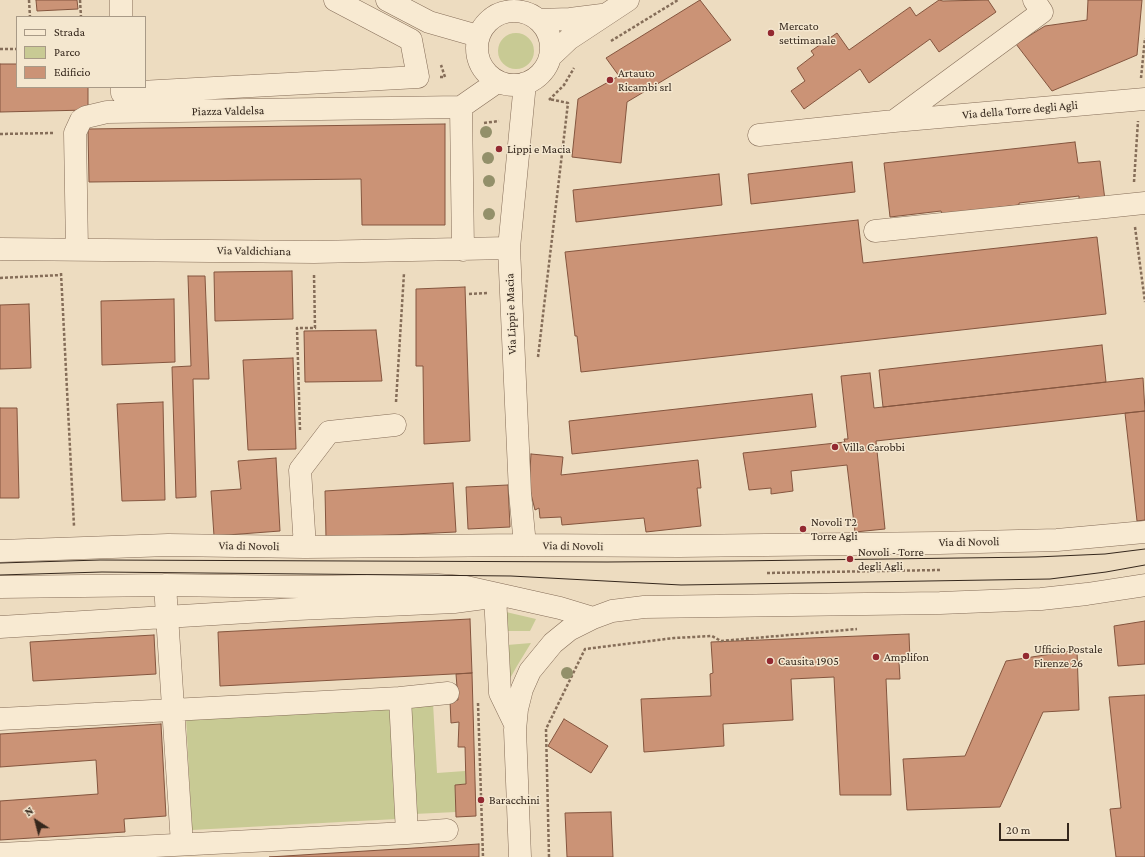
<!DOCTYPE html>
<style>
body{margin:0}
#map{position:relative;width:1145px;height:857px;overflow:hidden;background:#eddcc0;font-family:"Crimson Pro",serif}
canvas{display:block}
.legend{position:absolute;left:16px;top:16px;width:130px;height:72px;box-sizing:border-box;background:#f4e7cf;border:1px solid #a89a87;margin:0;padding:5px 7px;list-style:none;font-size:12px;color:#35271c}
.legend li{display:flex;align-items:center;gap:8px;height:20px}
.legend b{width:20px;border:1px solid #a89a87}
.north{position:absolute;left:16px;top:801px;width:40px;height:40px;-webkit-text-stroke:3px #f4e7cf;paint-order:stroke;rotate:324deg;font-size:11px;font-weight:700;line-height:16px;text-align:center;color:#35271c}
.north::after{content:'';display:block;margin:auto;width:14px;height:18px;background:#35271c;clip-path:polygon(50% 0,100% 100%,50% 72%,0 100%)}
.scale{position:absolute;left:999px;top:823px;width:70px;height:18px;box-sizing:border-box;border:2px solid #35271c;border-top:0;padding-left:5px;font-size:12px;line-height:14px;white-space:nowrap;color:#35271c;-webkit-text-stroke:3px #f4e7cf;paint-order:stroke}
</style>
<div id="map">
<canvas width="1145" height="857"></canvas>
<ul class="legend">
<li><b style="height:5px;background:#f8ead2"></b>Strada</li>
<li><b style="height:11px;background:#c8ca94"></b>Parco</li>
<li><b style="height:11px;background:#cb9376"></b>Edificio</li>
</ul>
<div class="north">N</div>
<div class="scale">20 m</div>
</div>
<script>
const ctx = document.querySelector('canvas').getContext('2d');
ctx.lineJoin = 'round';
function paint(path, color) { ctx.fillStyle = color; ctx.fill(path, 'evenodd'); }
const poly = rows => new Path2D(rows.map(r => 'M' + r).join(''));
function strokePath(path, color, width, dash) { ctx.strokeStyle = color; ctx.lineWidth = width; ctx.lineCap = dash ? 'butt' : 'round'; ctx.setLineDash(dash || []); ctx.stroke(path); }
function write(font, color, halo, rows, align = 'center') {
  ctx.font = font + ' "Crimson Pro",serif'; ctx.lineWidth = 3; ctx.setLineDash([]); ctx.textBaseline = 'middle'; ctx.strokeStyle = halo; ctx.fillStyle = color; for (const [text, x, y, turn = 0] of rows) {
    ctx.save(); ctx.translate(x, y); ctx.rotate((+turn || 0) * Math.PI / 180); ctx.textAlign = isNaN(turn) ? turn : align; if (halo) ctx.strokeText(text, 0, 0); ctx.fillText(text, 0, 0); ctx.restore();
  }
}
paint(poly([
 '498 51a18 18 0 1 1 36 0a18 18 0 1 1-36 0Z',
 [506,612,536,619,530,631,506,631],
 [531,643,517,666,508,682,507,645],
 [433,703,437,773,465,771,466,784,455,785,456,812,414,814,409,705],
 [391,708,397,819,192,830,186,718]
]), '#c8ca94');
const building = poly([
 [36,0,77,0,78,9,37,11,36,0],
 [700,0,731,40,627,102,621,163,572,157,578,99,619,76,606,58,700,0],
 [939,0,943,1,988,0,996,12,939,52,930,39,869,83,860,69,804,109,791,91,805,81,797,68,814,55,811,51,837,33,849,50,910,7,916,16,939,0],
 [1088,0,1142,0,1137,55,1052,91,1016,44,1045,26,1087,20,1088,0],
 [0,64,17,64,17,87,88,87,88,110,0,112,0,64],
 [445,124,445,225,362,225,361,179,89,182,88,129,445,124],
 [1075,142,1078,163,1100,161,1105,200,1079,203,1079,196,1019,203,1019,205,942,214,941,211,890,217,884,163,1075,142],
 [852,162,855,192,751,204,748,174,852,162],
 [719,174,722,205,576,222,573,190,719,174],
 [858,220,863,263,1097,237,1106,314,581,372,577,336,575,336,565,252,858,220],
 [292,271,293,319,215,321,214,272,292,271],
 [188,276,205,276,209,379,193,379,196,497,176,498,172,367,191,366,188,276],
 [465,287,470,441,424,444,423,366,416,366,416,289,465,287],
 [174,299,175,362,102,365,101,301,174,299],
 [29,304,31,368,0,369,0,305,29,304],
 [376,330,382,381,305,382,304,331,376,330],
 [1102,345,1106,382,883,407,879,370,1102,345],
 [293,358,296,449,248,450,243,360,293,358],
 [870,373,874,408,1143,378,1145,411,876,441,885,529,855,532,847,465,791,471,793,491,771,494,771,488,749,490,743,453,845,442,844,439,848,439,841,376,870,373],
 [812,394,816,427,572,454,569,421,812,394],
 [163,402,165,500,122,501,117,404,163,402],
 [0,408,17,408,19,498,0,498,0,408],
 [1145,411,1145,520,1137,521,1125,413,1145,411],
 [531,454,563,457,561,475,698,460,701,488,697,488,701,526,646,532,644,518,562,525,561,517,540,518,539,508,535,510,529,486,531,454],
 [276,458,280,531,214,536,211,491,241,489,238,461,276,458],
 [453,483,456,532,326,538,325,491,453,483],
 [508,485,510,527,468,529,466,487,508,485],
 [470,619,472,673,220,686,218,632,470,619],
 [1145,621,1145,664,1118,666,1114,626,1145,621],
 [909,634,910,661,899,662,900,679,886,679,891,795,840,795,834,677,791,679,793,720,723,724,724,746,644,752,641,699,711,696,710,674,713,673,711,642,909,634],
 [154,635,156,674,33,681,30,642,154,635],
 [1077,650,1079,710,1043,712,1000,807,907,810,903,759,965,756,1006,661,1077,650],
 [472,673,476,816,456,817,455,785,466,784,465,747,458,747,459,722,451,723,450,701,458,700,456,674,472,673],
 [1145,695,1145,857,1116,857,1110,809,1121,808,1109,697,1145,695],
 [564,719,608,746,591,773,548,746,564,719],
 [161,724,166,816,124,819,125,832,0,840,0,801,98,794,96,760,0,767,0,734,161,724],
 [611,812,613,857,567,857,565,813,611,812],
 [479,844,479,857,269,857,479,844]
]);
paint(building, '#cb9376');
strokePath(building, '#84553e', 1);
const minor = poly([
 [121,0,121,17],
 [387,0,429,22,478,36],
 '477 48a37 37 0 1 1 74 0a37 37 0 1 1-74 0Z',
 [539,20,570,19,602,15],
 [550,57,569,39,628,0],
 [122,87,122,93,418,77,411,40,335,0],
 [461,107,463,250],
 [894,121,1042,12,1034,0],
 [759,135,894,121,1145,99],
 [875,231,1145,203],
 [0,249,314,252,509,248],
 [77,249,75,133,81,120,86,117,107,112,461,107,497,82],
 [525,545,520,493,509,248,525,83],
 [305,547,300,470,329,432,395,425],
 [0,551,168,545,305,547,525,545,679,546,939,543,1057,540,1145,532],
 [165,585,182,844],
 [0,587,165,585,301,587,437,585,466,587,560,608,593,618],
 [495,595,500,693,515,724],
 [0,627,297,609,454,602,484,598],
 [400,698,448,693],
 [0,719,400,698,407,833,0,854],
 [407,833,447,830],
 [520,857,515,730,517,709,522,689,530,671,553,643,569,630,593,618,612,611,644,607,940,603,1041,599,1087,594,1145,585]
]);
strokePath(minor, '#856d58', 23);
strokePath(poly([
 [29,0,30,17],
 [80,0,81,17],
 [611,41,678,0],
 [0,49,17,49],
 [440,77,445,77,441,65],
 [1141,78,1145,38],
 [549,100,564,85,574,68],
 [484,123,499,121],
 [0,134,53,133],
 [1134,182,1138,121],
 [1135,227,1145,302],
 [61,273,74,526],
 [0,278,61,275],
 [469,294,488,293],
 [538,357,568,103,549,99],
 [396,402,404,273],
 [300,430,297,328,315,328,314,274],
 [767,573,940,570],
 [478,703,483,857],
 [549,857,546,729,585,649,674,638,712,636,721,641,857,629]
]), '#856d58', 2.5, [3, 2]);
strokePath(minor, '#f8ead2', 22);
strokePath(poly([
 [0,563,100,560,607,562,734,561,1036,557,1105,554,1145,549],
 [0,575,102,572,511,576,681,585,1050,579,1106,572,1145,565]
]), '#35271c', 1);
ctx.fillStyle = '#93906a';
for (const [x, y] of [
 [486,132],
 [488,158],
 [489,181],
 [489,214],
 [567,673]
]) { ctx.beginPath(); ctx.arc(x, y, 6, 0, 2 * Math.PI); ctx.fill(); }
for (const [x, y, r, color] of [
 [771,33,4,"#932931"],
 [610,80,4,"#932931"],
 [499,149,4,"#932931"],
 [835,447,4,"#932931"],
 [803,529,4,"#932931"],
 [850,559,4,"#932931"],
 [1026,656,4,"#932931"],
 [876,657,4,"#932931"],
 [770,661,4,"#932931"],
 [481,800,4,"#932931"]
]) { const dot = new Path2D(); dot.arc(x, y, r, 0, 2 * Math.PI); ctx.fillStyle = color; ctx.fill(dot); strokePath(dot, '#f4e7cf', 1.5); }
write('12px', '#35271c', '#f4e7cf', [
 ["Mercato",779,26],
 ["settimanale",779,40],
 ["Artauto",618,73],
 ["Ricambi srl",618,87],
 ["Lippi e Macia",507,149],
 ["Villa Carobbi",843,447],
 ["Novoli T2",811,522],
 ["Torre Agli",811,536],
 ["Novoli - Torre",858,552],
 ["degli Agli",858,566],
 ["Ufficio Postale",1034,649],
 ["Firenze 26",1034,663],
 ["Amplifon",884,657],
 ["Causita 1905",778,661],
 ["Baracchini",489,800]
], 'left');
write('12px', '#35271c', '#f4e7cf', [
 ["Via della Torre degli Agli",1020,110,-5],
 ["Piazza Valdelsa",228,111,-1],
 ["Via Valdichiana",254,251,1],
 ["Via Lippi e Macia",511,314,-92],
 ["Via di Novoli",969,542,-1],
 ["Via di Novoli",249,546,1],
 ["Via di Novoli",573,546,1]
]);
</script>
